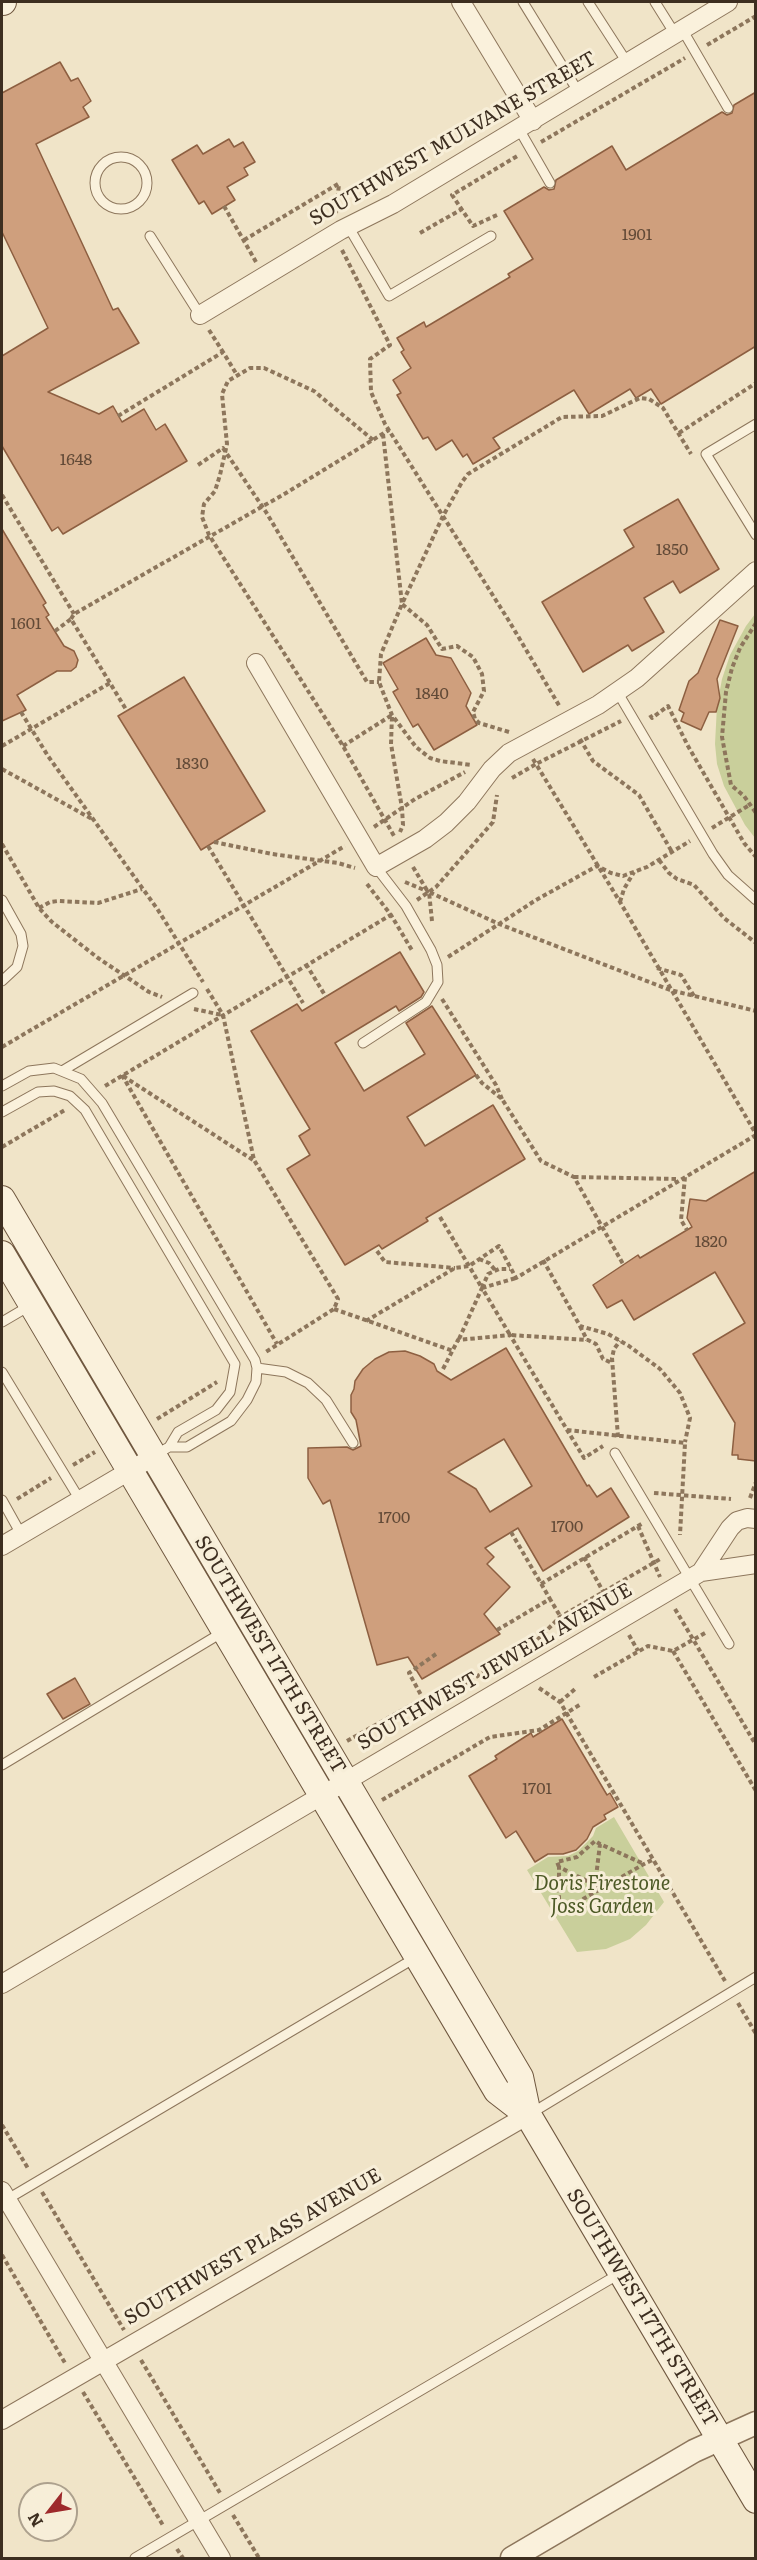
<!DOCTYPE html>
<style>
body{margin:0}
#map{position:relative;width:757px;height:2560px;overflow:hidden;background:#f0e4c8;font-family:Literata,serif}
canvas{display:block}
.frame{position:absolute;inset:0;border:3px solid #3d2e20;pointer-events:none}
.north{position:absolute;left:18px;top:2482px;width:60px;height:60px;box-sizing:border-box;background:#f7eed8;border:2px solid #ada18e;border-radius:50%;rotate:239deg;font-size:16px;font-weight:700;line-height:24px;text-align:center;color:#3d2e20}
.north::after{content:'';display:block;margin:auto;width:21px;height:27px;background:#9e2a2b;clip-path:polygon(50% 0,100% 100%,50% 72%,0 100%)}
</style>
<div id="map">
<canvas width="757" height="2560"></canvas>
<div class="frame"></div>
<div class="north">N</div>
</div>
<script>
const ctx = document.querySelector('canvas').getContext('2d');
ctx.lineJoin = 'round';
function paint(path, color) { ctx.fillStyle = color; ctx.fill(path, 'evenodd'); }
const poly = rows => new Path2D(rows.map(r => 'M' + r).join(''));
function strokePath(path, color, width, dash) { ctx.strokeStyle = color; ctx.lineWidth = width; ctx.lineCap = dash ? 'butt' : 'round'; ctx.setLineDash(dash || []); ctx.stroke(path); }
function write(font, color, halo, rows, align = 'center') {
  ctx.font = font + ' Literata,serif'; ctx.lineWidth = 6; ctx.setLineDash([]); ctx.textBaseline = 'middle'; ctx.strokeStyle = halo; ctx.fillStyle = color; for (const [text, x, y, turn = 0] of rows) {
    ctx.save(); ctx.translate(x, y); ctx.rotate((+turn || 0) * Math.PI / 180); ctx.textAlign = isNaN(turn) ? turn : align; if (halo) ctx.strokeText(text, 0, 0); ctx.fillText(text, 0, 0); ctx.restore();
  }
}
paint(poly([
 [755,614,755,838,745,825,724,786,717,764,715,744,717,706,722,679,730,655,746,626],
 [614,1817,664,1902,646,1925,630,1939,606,1949,577,1952,527,1870,548,1857,568,1856,578,1851,593,1836,596,1828]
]), '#c9cf9b');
const building = poly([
 [60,62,71,81,78,78,91,101,83,107,89,117,36,144,113,310,118,308,139,343,48,392,99,414,113,406,122,422,144,409,156,430,165,424,187,461,63,534,58,527,52,531,2,446,2,356,48,328,2,232,2,93,60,62],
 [756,92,756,346,661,404,651,389,636,398,630,389,589,414,574,390,493,438,500,448,473,464,467,454,463,457,452,440,436,450,428,437,423,439,397,395,401,393,393,380,411,368,401,352,404,350,397,338,424,322,426,327,510,277,508,274,533,259,504,211,544,187,549,190,554,189,556,180,612,146,626,170,722,112,727,115,732,113,734,105,756,92],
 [229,139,234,147,243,142,255,162,244,168,248,175,227,187,235,200,212,214,204,201,199,204,172,160,197,145,203,154,229,139],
 [678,499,719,569,680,593,673,581,644,598,664,632,632,651,628,645,583,672,542,602,634,547,624,530,678,499],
 [2,529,46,603,43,605,49,615,46,617,64,646,74,651,78,660,76,667,71,671,57,671,17,695,26,710,2,721,2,529],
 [720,620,738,626,717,679,720,698,716,712,709,712,701,730,681,721,684,713,679,710,689,681,698,673,720,620],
 [426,638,436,655,451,658,471,693,466,706,477,725,434,750,418,724,413,727,393,692,398,689,383,663,426,638],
 [184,677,265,811,201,850,118,716,184,677],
 [400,952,424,992,421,997,399,1011,396,1006,335,1043,364,1091,425,1054,406,1023,432,1006,476,1075,407,1117,425,1146,493,1105,525,1159,426,1218,428,1221,382,1249,379,1245,345,1265,287,1169,310,1155,299,1136,310,1129,251,1031,297,1004,302,1011,400,952],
 [756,1171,756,1461,738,1459,738,1455,732,1455,735,1423,693,1354,745,1323,715,1272,634,1320,622,1300,607,1308,593,1285,638,1255,640,1258,692,1227,687,1218,690,1199,706,1201,756,1171],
 [506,1348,587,1486,589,1485,597,1497,611,1488,629,1517,543,1571,518,1528,485,1548,494,1557,487,1564,510,1587,484,1614,500,1634,422,1679,408,1657,377,1665,330,1500,323,1504,308,1478,308,1448,347,1447,353,1450,361,1446,356,1420,351,1412,351,1395,354,1389,355,1381,363,1369,375,1359,389,1352,405,1351,420,1356,434,1364,437,1371,451,1380,506,1348],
 [504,1439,532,1486,490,1512,476,1489,448,1472,504,1439],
 [75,1678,90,1704,63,1719,47,1694,75,1678],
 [562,1719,607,1795,610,1793,618,1807,604,1815,606,1819,593,1827,587,1839,576,1850,563,1854,548,1854,535,1862,516,1831,506,1838,469,1776,497,1759,495,1756,531,1733,533,1737,562,1719]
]);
paint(building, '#cf9f7d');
strokePath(building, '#8d5f41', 1.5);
const service = poly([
 [523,2,579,93],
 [588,2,628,64],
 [655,2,675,34],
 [682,29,728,108],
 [519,129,550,183],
 '95 183a26 26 0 1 1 52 0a26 26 0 1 1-52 0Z',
 [348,226,389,296,491,236],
 [150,236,200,315],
 [756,424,706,454,756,535],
 [618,693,713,854,728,875,756,900],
 [2,900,21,934,23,946,17,967,2,981],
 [363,1043,426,1002,438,982,437,965,431,950,406,906,376,867],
 [62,1071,193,993],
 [2,1086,29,1071,54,1068,81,1079,102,1103,255,1360,257,1368,256,1382,247,1400,231,1421,187,1447,169,1447,155,1455],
 [2,1112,38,1092,54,1091,70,1096,85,1110,235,1364,230,1392,216,1410,178,1432,169,1447],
 [2,1322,31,1305],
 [257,1368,286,1372,308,1383,326,1400,353,1443],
 [2,1372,80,1500],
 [615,1453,729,1644],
 [2,1500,21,1534],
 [2,1765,223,1632],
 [530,2114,756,1977],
 [6,2200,415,1958],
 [135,2558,619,2274]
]);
const minor = poly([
 [461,2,533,121],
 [200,315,341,230,393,204,728,2],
 [256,663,376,867,425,839,446,823,467,802,492,769,509,753,598,705,637,678,756,571],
 [2,1546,153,1457],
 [701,1572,730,1528,737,1521,747,1518,756,1519],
 [2,1984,701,1572,756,1564],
 [2,2191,221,2558],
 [2,2420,528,2115]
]);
const tertiary = poly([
 [512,2558,694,2451,756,2423]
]);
const secondary = poly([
 [2,2,3,2],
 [2,1199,520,2077,528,2115,756,2500],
 [2,1254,497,2091,528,2115]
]);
strokePath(service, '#8d765c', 11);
strokePath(minor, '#8d765c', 20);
strokePath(tertiary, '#8d765c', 25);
strokePath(secondary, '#6f573f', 28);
strokePath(poly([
 [707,45,756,16],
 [541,142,685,58],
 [224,206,256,262],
 [336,213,339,184],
 [497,215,473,226,452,195,519,155],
 [420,233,462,209],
 [244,240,338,184],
 [342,250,390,345,370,359,371,392,385,424,509,621,560,707],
 [209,330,223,352],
 [118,416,223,352,237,375],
 [679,433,756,383],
 [383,434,402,604,381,654,379,682,392,715,416,747,430,758,440,761,472,765],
 [373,440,314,391,264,368,250,368,228,381,222,394,227,444,220,475,215,491,204,504,202,517,209,535,343,746,394,836],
 [198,465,223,448,266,512,367,682,379,682],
 [2,495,74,614],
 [71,619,74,614,286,493,389,430],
 [756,623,740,648,732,668,726,692,722,737,731,785,744,796,756,813],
 [55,631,71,619,110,683],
 [21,712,48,756,158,910,203,982],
 [650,715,652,718,668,706,688,746,744,843,756,857],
 [509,732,479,723,475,719,473,712,484,691,482,674,473,657,457,646,442,649,427,625,402,604,443,516,462,482,468,474,562,417,602,416,640,398,649,399,663,408,691,454],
 [580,739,593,761,639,795,672,852],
 [2,746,110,683,127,711],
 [343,746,392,715,391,744,402,808,403,825,400,832],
 [533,759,536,764,621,721],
 [2,769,92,819],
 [512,778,536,764,620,902,756,1134],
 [374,827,415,799,465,772],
 [712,828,751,804],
 [214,842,272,854,338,863,355,868],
 [2,844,39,908,52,922,98,958,149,992,162,997],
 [208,846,303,1003],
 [659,860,669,873,677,879,694,885,724,918,756,943],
 [413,867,428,892],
 [405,882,429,892],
 [367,884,391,915,413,952],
 [417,900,436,887,493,822,497,795],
 [620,902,624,889,634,872],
 [39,908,50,902,58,901,98,903,142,889],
 [432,921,429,892,499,924,670,990,756,1011],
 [448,957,536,900,597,866,611,873,623,876,647,867,690,841],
 [306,964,326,997],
 [657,968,681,975,694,996],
 [207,989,223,1015,254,1160,338,1299,334,1309,264,1353],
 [442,999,496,1085,502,1099],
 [194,1009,222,1015],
 [2,1047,345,846],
 [122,1075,277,1344],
 [476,1075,482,1083,502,1099,541,1161,574,1177,623,1264],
 [123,1076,253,1160],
 [105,1086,394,913],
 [2,1147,65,1110],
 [574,1177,678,1179],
 [685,1177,681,1220,687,1230],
 [440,1217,482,1288,516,1278],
 [377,1251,385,1262,455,1268],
 [479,1259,489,1263,496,1271],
 [543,1260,580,1326,608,1334,629,1346,660,1369,680,1393,690,1418,685,1442],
 [482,1288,488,1274,499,1269,510,1269],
 [334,1309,453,1351],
 [366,1321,455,1268,469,1266,499,1246,516,1278,756,1135],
 [580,1326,587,1340],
 [459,1339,482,1288,510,1335,588,1340,596,1344,603,1359,612,1363],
 [443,1369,458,1340,510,1335,584,1458,603,1446],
 [157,1419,217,1382],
 [567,1430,685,1443,680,1535],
 [618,1437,612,1358,614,1349,620,1341],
 [73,1465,95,1452],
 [654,1493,731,1499],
 [750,1498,756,1482],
 [17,1499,51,1478],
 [638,1526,660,1577],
 [511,1532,550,1599],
 [584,1557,610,1604],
 [541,1584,643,1523],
 [675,1609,756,1745],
 [497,1630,550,1599,569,1631],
 [629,1635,638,1651],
 [673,1651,756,1791],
 [436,1654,409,1673,427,1706,518,1652,530,1651,532,1645,560,1617,662,1558],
 [594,1677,648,1646,673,1651,705,1633],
 [539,1688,560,1702,725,1981],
 [560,1702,575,1689],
 [347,1741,422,1699],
 [382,1800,490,1737,539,1730,581,1704],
 [559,1867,557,1862,577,1857,595,1841,600,1844],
 [595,1885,600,1844,644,1864],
 [599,1890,595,1885,559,1867,559,1913,644,1864,654,1859],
 [738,2003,756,2034],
 [2,2125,29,2170],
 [42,2192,124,2330],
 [2,2255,65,2363],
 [141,2360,220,2493],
 [83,2392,164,2527],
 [233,2515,259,2558],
 [177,2549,183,2558]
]), '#8d765c', 4, [4.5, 3]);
strokePath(service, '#faf1dc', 9);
strokePath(minor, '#faf1dc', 18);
strokePath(tertiary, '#faf1dc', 22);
strokePath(secondary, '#faf1dc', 26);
write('16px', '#624a37', null, [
 ["1901",637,235],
 ["1648",76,460],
 ["1850",672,550],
 ["1601",26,624],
 ["1840",432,694],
 ["1830",192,764],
 ["1820",711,1242],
 ["1700",394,1518],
 ["1700",567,1527],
 ["1701",537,1789]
]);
write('20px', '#3d2e20', '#f7eed8', [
 ["SOUTHWEST MULVANE STREET",453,139,-30],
 ["SOUTHWEST 17TH STREET",270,1655,59],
 ["SOUTHWEST JEWELL AVENUE",495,1667,-30],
 ["SOUTHWEST PLASS AVENUE",253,2247,-30],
 ["SOUTHWEST 17TH STREET",642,2308,59]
]);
write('italic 20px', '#4d5a26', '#f7eed8', [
 ["Doris Firestone",602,1884],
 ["Joss Garden",602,1907]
]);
</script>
